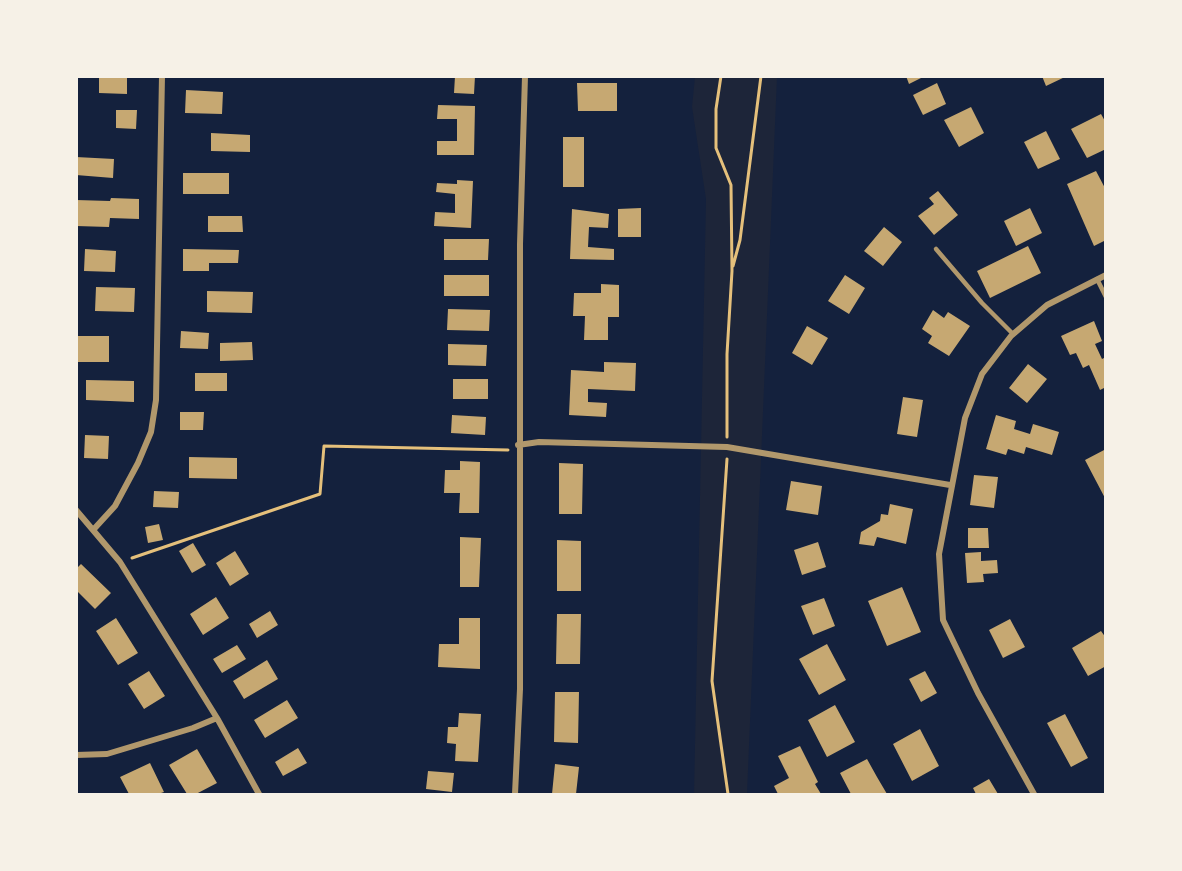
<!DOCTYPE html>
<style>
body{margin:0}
#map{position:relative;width:1182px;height:871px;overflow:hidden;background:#14213d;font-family:Lato,sans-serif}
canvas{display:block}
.frame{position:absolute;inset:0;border:78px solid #f6f1e7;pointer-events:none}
</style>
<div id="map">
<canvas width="1182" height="871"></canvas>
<div class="frame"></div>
</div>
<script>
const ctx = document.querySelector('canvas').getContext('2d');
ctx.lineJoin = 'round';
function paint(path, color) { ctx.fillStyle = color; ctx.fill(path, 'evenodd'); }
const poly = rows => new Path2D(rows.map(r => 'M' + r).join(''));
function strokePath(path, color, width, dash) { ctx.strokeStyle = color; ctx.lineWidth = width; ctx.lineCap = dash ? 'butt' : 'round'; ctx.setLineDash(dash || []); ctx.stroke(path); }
paint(poly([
 [695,77,777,77,747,794,694,794,706,199,692,107]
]), '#1d2539');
paint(poly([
 [99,76,127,76,127,94,99,93],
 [455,76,475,76,474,94,454,93],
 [906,76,925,76,909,84],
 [1042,76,1067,76,1046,86],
 [577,83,617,83,617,111,578,111],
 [937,83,946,104,923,115,913,95],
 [186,90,223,92,222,114,185,113],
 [438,105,475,106,474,155,437,155,437,141,457,141,457,119,437,119],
 [971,107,984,133,959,147,944,120],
 [116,110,137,110,136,129,116,128],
 [1101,114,1106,123,1106,149,1087,158,1071,129],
 [1046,131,1060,159,1038,169,1024,142],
 [211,133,250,135,250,152,211,151],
 [563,137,584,137,584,187,563,187],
 [76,157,114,159,113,178,76,175],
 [1096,171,1106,190,1106,240,1094,246,1067,184],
 [183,173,229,173,229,194,183,194],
 [457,180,473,181,471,228,434,226,435,212,455,213,455,194,436,192,437,183,457,184],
 [938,191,958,215,934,235,918,216,934,204,929,198],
 [111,198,139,199,139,219,110,218,109,227,76,226,76,200,110,201],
 [641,208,641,237,618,237,618,209],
 [1030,208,1042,233,1016,246,1004,221],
 [572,209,609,214,608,228,589,227,588,247,614,249,614,260,570,259],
 [208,216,242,216,243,232,208,232],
 [884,227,902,242,883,266,864,251],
 [444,239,489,239,488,260,444,260],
 [1028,246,1041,273,990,298,977,271],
 [85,249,116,251,115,272,84,271],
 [183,249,239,250,238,263,209,263,209,271,183,271],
 [444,275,489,275,489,296,444,296],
 [845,275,865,288,849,314,828,301],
 [601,284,619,285,619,317,608,317,608,340,584,340,585,316,573,316,574,293,601,293],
 [96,287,135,288,134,312,95,311],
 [207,291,253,292,252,313,207,312],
 [448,309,490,310,489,331,447,330],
 [933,310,944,318,948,312,970,326,949,356,928,343,932,336,922,329],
 [1094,321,1102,341,1095,344,1102,359,1106,357,1106,387,1100,390,1089,365,1083,368,1076,353,1070,355,1061,336],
 [807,326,828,338,812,365,792,353],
 [181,331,209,333,208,349,180,348],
 [76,336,109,336,109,362,76,362],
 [252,342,253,360,220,361,220,343],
 [448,344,487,345,486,366,448,365],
 [604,362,636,363,635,391,588,389,588,402,607,403,606,417,569,415,571,370,604,372],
 [1028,364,1047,379,1027,403,1009,388],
 [195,373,227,373,227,391,195,391],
 [453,379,488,379,488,399,453,399],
 [86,380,134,381,134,402,86,400],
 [903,397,923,400,917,437,897,434],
 [180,412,204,412,203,430,180,430],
 [452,415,486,417,485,435,451,433],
 [996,415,1016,421,1014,429,1030,434,1033,424,1059,432,1052,455,1026,447,1024,454,1008,449,1006,455,986,449],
 [85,435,109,436,108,459,84,458],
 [1106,449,1106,500,1085,460],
 [189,457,237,458,237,479,189,478],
 [460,461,480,462,479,513,459,513,460,493,444,493,445,470,460,470],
 [559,463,583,464,582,514,559,514],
 [974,475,998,477,994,508,970,505],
 [791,481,822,486,818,515,786,510],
 [154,491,179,492,178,508,153,507],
 [890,504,913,509,906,544,877,537,874,546,859,544,861,532,880,521,881,514,888,515],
 [159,524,163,540,148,543,145,527],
 [968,528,988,528,989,548,968,548],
 [460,537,481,538,479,587,460,587],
 [557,540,581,541,581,591,557,591],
 [818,542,826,567,802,575,794,550],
 [193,543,206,565,192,573,179,551],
 [235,551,249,574,230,586,216,563],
 [981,552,981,561,997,560,998,573,983,574,984,582,967,583,965,553],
 [81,564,111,593,95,609,76,590,76,569],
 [902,587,921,632,887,646,868,601],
 [216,597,229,618,203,635,190,614],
 [824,598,835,626,813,635,801,606],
 [270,611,278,625,257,638,249,624],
 [557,614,581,614,580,664,556,664],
 [116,618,138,653,118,665,96,631],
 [459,618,480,618,480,669,438,667,439,644,459,644],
 [1010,619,1025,647,1003,658,989,630],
 [1101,631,1106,638,1106,666,1088,676,1072,648],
 [827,644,846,680,819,695,799,659],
 [237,645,246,659,222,673,213,659],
 [267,660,278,679,244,699,233,681],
 [149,671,165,696,144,709,128,684],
 [925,671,937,693,921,702,909,679],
 [555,692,579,692,578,743,554,742],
 [287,700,298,718,265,738,254,720],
 [835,705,855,742,827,757,808,720],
 [459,713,481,714,478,762,455,761,456,744,447,743,448,727,458,727],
 [1065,714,1088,758,1071,767,1047,723],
 [920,729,939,766,912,781,893,744],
 [800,746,818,782,815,784,821,794,778,794,774,786,789,778,778,756],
 [298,748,307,763,283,776,275,762],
 [197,749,217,783,196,794,187,794,169,765],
 [867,759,877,777,887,794,851,794,840,773],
 [150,763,164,792,158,794,129,794,120,777],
 [555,764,579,767,576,794,552,794],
 [428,771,454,773,452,792,426,789],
 [989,779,998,794,976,794,973,788]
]), '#c6a872');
strokePath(poly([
 [721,76,716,109,716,148,731,185,732,271,727,354,727,437],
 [733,266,740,240,761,76],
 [727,459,712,681,728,794],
 [132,558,320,494,324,446,508,450]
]), '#e5c07b', 3);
strokePath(poly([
 [936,249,982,303,1013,334],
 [1097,279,1106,297]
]), '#b1986c', 4.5);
strokePath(poly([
 [518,445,539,442,727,447,950,485],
 [76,510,120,562,217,718,259,794],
 [94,529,115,506,138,463,151,432,156,400,162,76],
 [76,755,107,754,193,728,217,718],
 [515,794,520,689,520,244,525,76],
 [1034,794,978,693,943,620,939,554,965,418,982,374,1011,336,1047,305,1106,275]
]), '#b1986c', 6);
</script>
